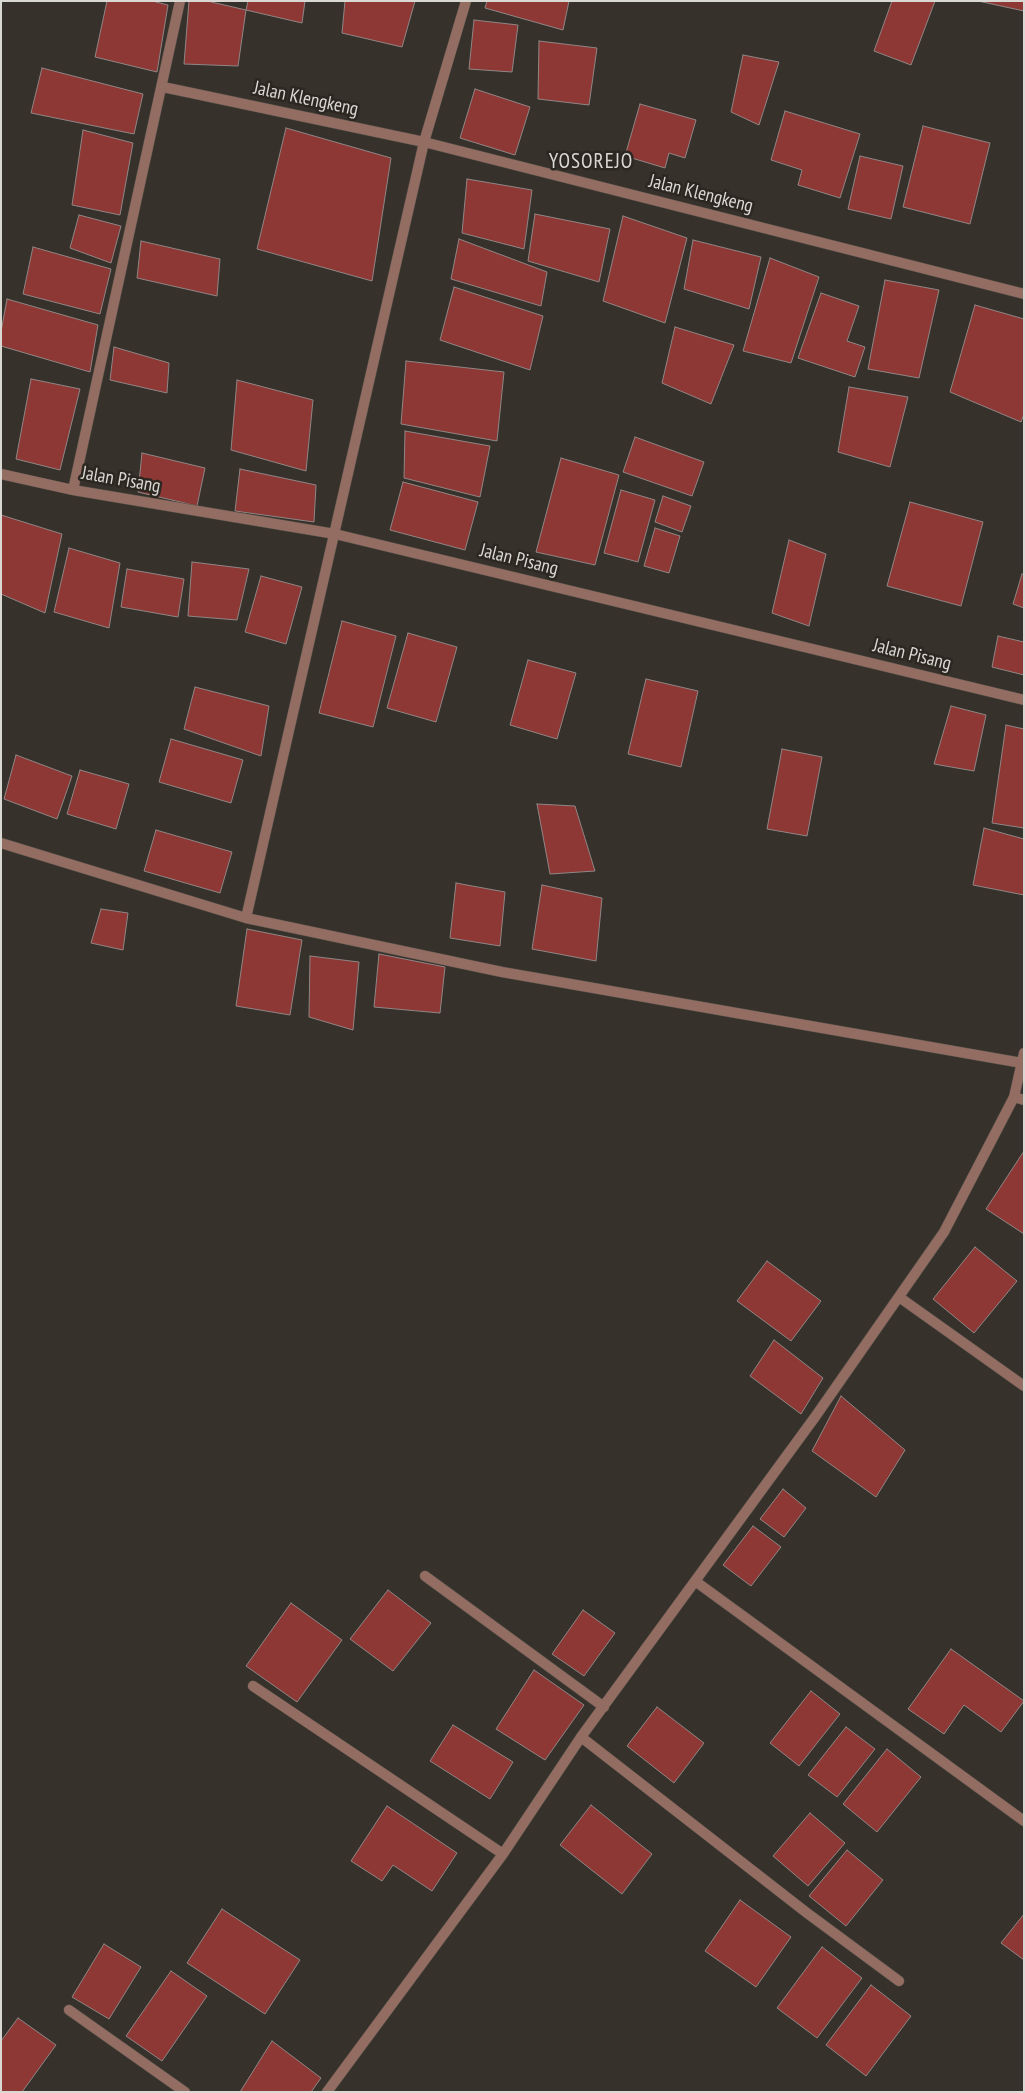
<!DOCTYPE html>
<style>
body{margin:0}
#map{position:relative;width:1025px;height:2093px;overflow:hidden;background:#36322b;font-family:"PT Sans Narrow",sans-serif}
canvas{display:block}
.frame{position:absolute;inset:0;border:2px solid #dad8d3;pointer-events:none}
</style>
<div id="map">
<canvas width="1025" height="2093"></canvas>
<div class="frame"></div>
</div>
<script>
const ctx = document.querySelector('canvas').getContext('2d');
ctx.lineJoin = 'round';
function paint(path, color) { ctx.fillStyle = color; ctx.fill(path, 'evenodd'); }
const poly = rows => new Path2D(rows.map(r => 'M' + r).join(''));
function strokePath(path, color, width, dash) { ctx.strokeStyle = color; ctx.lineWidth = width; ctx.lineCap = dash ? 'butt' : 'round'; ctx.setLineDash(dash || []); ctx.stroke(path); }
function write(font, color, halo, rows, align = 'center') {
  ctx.font = font + ' "PT Sans Narrow",sans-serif'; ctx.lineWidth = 5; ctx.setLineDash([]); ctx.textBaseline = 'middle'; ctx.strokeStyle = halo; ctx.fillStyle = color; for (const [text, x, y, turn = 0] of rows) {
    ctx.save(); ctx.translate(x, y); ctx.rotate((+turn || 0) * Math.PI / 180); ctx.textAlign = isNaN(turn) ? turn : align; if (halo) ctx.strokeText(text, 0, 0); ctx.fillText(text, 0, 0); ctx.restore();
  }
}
const building = poly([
 [107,1,152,1,168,5,157,72,95,57,107,1],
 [189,1,207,1,246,10,238,66,184,64,189,1],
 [248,1,305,1,302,23,246,10,248,1],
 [345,1,415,1,402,47,342,33,345,1],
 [487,1,569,1,563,30,485,8,487,1],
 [892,1,935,1,911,65,874,51,892,1],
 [978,1,1024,1,1024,11,978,1],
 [474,20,518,25,512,72,469,69,474,20],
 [539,41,597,48,589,105,538,99,539,41],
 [743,55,779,62,759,125,731,112,743,55],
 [42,68,143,94,134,134,31,113,42,68],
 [475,89,530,107,515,155,460,138,475,89],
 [640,104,696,120,685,158,669,153,665,168,625,156,640,104],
 [785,111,860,134,840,198,798,185,802,170,771,160,785,111],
 [923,126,990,143,970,224,903,207,923,126],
 [286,128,391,158,372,281,257,249,286,128],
 [83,130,133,143,120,215,72,205,83,130],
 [860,156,903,166,891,219,848,209,860,156],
 [467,179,532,190,524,249,462,233,467,179],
 [535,214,610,229,599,282,528,261,535,214],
 [79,215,121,226,111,263,70,248,79,215],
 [623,216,687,238,665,323,603,301,623,216],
 [459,239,547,272,541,306,451,279,459,239],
 [693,240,761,257,749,309,684,289,693,240],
 [141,241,220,259,217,296,137,278,141,241],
 [33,247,111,269,100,314,23,294,33,247],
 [770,258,819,277,791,363,743,351,770,258],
 [885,280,939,290,919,378,868,369,885,280],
 [454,287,543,316,530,370,440,340,454,287],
 [821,293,859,306,847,341,865,347,855,377,798,358,821,293],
 [7,299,98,325,90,372,1,346,1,332,7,299],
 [975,305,1024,319,1024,414,1021,422,950,392,975,305],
 [675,327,734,345,711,404,662,383,675,327],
 [114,347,169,363,167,393,110,380,114,347],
 [406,361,504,372,497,441,401,424,406,361],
 [31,379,80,389,60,470,16,459,31,379],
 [237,380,313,400,306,471,231,450,237,380],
 [849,387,908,397,890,467,838,452,849,387],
 [405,431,490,446,480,497,404,478,405,431],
 [635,437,704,462,692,496,623,472,635,437],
 [142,453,205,468,197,506,138,492,142,453],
 [561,458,619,475,595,565,536,552,561,458],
 [240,469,316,485,314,522,235,511,240,469],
 [403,482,478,502,465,550,390,530,403,482],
 [621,490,655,500,638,562,604,553,621,490],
 [663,496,691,506,682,532,655,522,663,496],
 [910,502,983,522,961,606,887,586,910,502],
 [1,515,62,534,45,613,1,594,1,515],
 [655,528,680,536,669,573,644,566,655,528],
 [789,540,826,554,809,626,772,613,789,540],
 [69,548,120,563,109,628,54,612,69,548],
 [192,562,249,569,237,620,188,616,192,562],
 [127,569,184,579,178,617,121,607,127,569],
 [1022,574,1024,575,1024,608,1013,604,1022,574],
 [261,576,302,587,286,644,245,632,261,576],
 [342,621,396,636,373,727,319,713,342,621],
 [408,633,457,647,436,722,387,708,408,633],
 [998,636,1024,642,1024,675,992,667,998,636],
 [528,660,576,673,557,739,510,725,528,660],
 [646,679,698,691,681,767,628,754,646,679],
 [195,687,269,706,261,756,184,729,195,687],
 [951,706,986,715,974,771,934,764,951,706],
 [1006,725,1024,729,1024,828,992,823,1006,725],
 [171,739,243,760,231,803,159,782,171,739],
 [782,749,822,757,807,836,767,829,782,749],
 [16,755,72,776,57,819,4,799,16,755],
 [80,770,129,784,116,829,67,814,80,770],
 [537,804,575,806,595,871,550,874,537,804],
 [984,828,1024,839,1024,895,973,885,984,828],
 [156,830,232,852,220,893,144,871,156,830],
 [456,883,505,892,500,946,450,938,456,883],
 [542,885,602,898,596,961,532,949,542,885],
 [101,909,128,913,123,950,91,943,101,909],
 [247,929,302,940,290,1015,236,1006,247,929],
 [379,954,445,967,440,1013,374,1007,379,954],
 [310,956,359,962,353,1030,309,1017,310,956],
 [1024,1151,1024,1234,986,1209,1024,1151],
 [975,1247,1017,1281,974,1333,933,1299,975,1247],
 [767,1261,821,1301,791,1341,737,1301,767,1261],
 [774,1340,823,1378,801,1414,750,1376,774,1340],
 [841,1396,905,1450,876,1497,812,1451,841,1396],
 [783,1489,806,1508,784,1537,760,1519,783,1489],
 [753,1526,781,1547,751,1586,723,1565,753,1526],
 [388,1590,431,1623,393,1671,350,1639,388,1590],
 [291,1603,342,1640,297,1702,246,1666,291,1603],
 [583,1610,615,1633,584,1676,552,1654,583,1610],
 [951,1649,1024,1701,1001,1732,964,1705,944,1734,908,1709,951,1649],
 [534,1670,584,1705,545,1760,496,1729,534,1670],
 [811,1691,840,1714,799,1766,770,1743,811,1691],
 [657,1707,704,1743,674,1783,627,1746,657,1707],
 [453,1725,513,1762,490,1799,430,1761,453,1725],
 [846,1727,875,1749,837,1797,808,1775,846,1727],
 [887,1749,921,1777,877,1832,843,1804,887,1749],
 [591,1805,652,1854,622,1894,560,1845,591,1805],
 [387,1806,457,1853,432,1891,393,1865,382,1881,351,1861,387,1806],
 [810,1813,845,1843,808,1886,773,1856,810,1813],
 [847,1850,883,1880,846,1926,809,1896,847,1850],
 [740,1900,791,1937,756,1987,705,1951,740,1900],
 [222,1909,300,1960,265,2014,187,1963,222,1909],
 [1024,1914,1024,1960,1001,1943,1024,1914],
 [104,1944,141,1967,109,2019,72,1997,104,1944],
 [822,1947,862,1978,817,2038,777,2008,822,1947],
 [171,1971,207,1996,162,2061,126,2036,171,1971],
 [871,1985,911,2016,866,2076,826,2045,871,1985],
 [18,2018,56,2045,22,2092,1,2092,1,2041,18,2018],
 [272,2041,321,2078,311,2092,240,2092,272,2041]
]);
paint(building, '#8d3835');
strokePath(building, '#908685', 1);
const street = poly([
 [163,87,424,142,1024,294],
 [1,474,73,490,335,534,1024,700],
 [73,490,180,1],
 [1,843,246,918,502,972,1022,1063],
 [246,918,424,142,466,1],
 [1014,1097,1024,1100],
 [899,1297,1024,1386],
 [425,1576,604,1707],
 [695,1581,1024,1821],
 [253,1686,503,1854],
 [899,1981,807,1913,581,1737,815,1417,944,1232,1014,1097,1024,1053],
 [69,2010,185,2092],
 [327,2092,503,1854,581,1737]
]);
strokePath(street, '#545049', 11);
strokePath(street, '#936c62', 10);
write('19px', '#dad8d3', '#2c2821', [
 ["Jalan Klengkeng",306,99,12],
 ["Jalan Klengkeng",701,194,14],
 ["Jalan Pisang",121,480,10],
 ["Jalan Pisang",519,560,14],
 ["Jalan Pisang",912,655,14]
]);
ctx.letterSpacing = '1px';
write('21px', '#dad8d3', '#2c2821', [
 ["YOSOREJO",591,162]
]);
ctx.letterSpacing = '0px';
</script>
